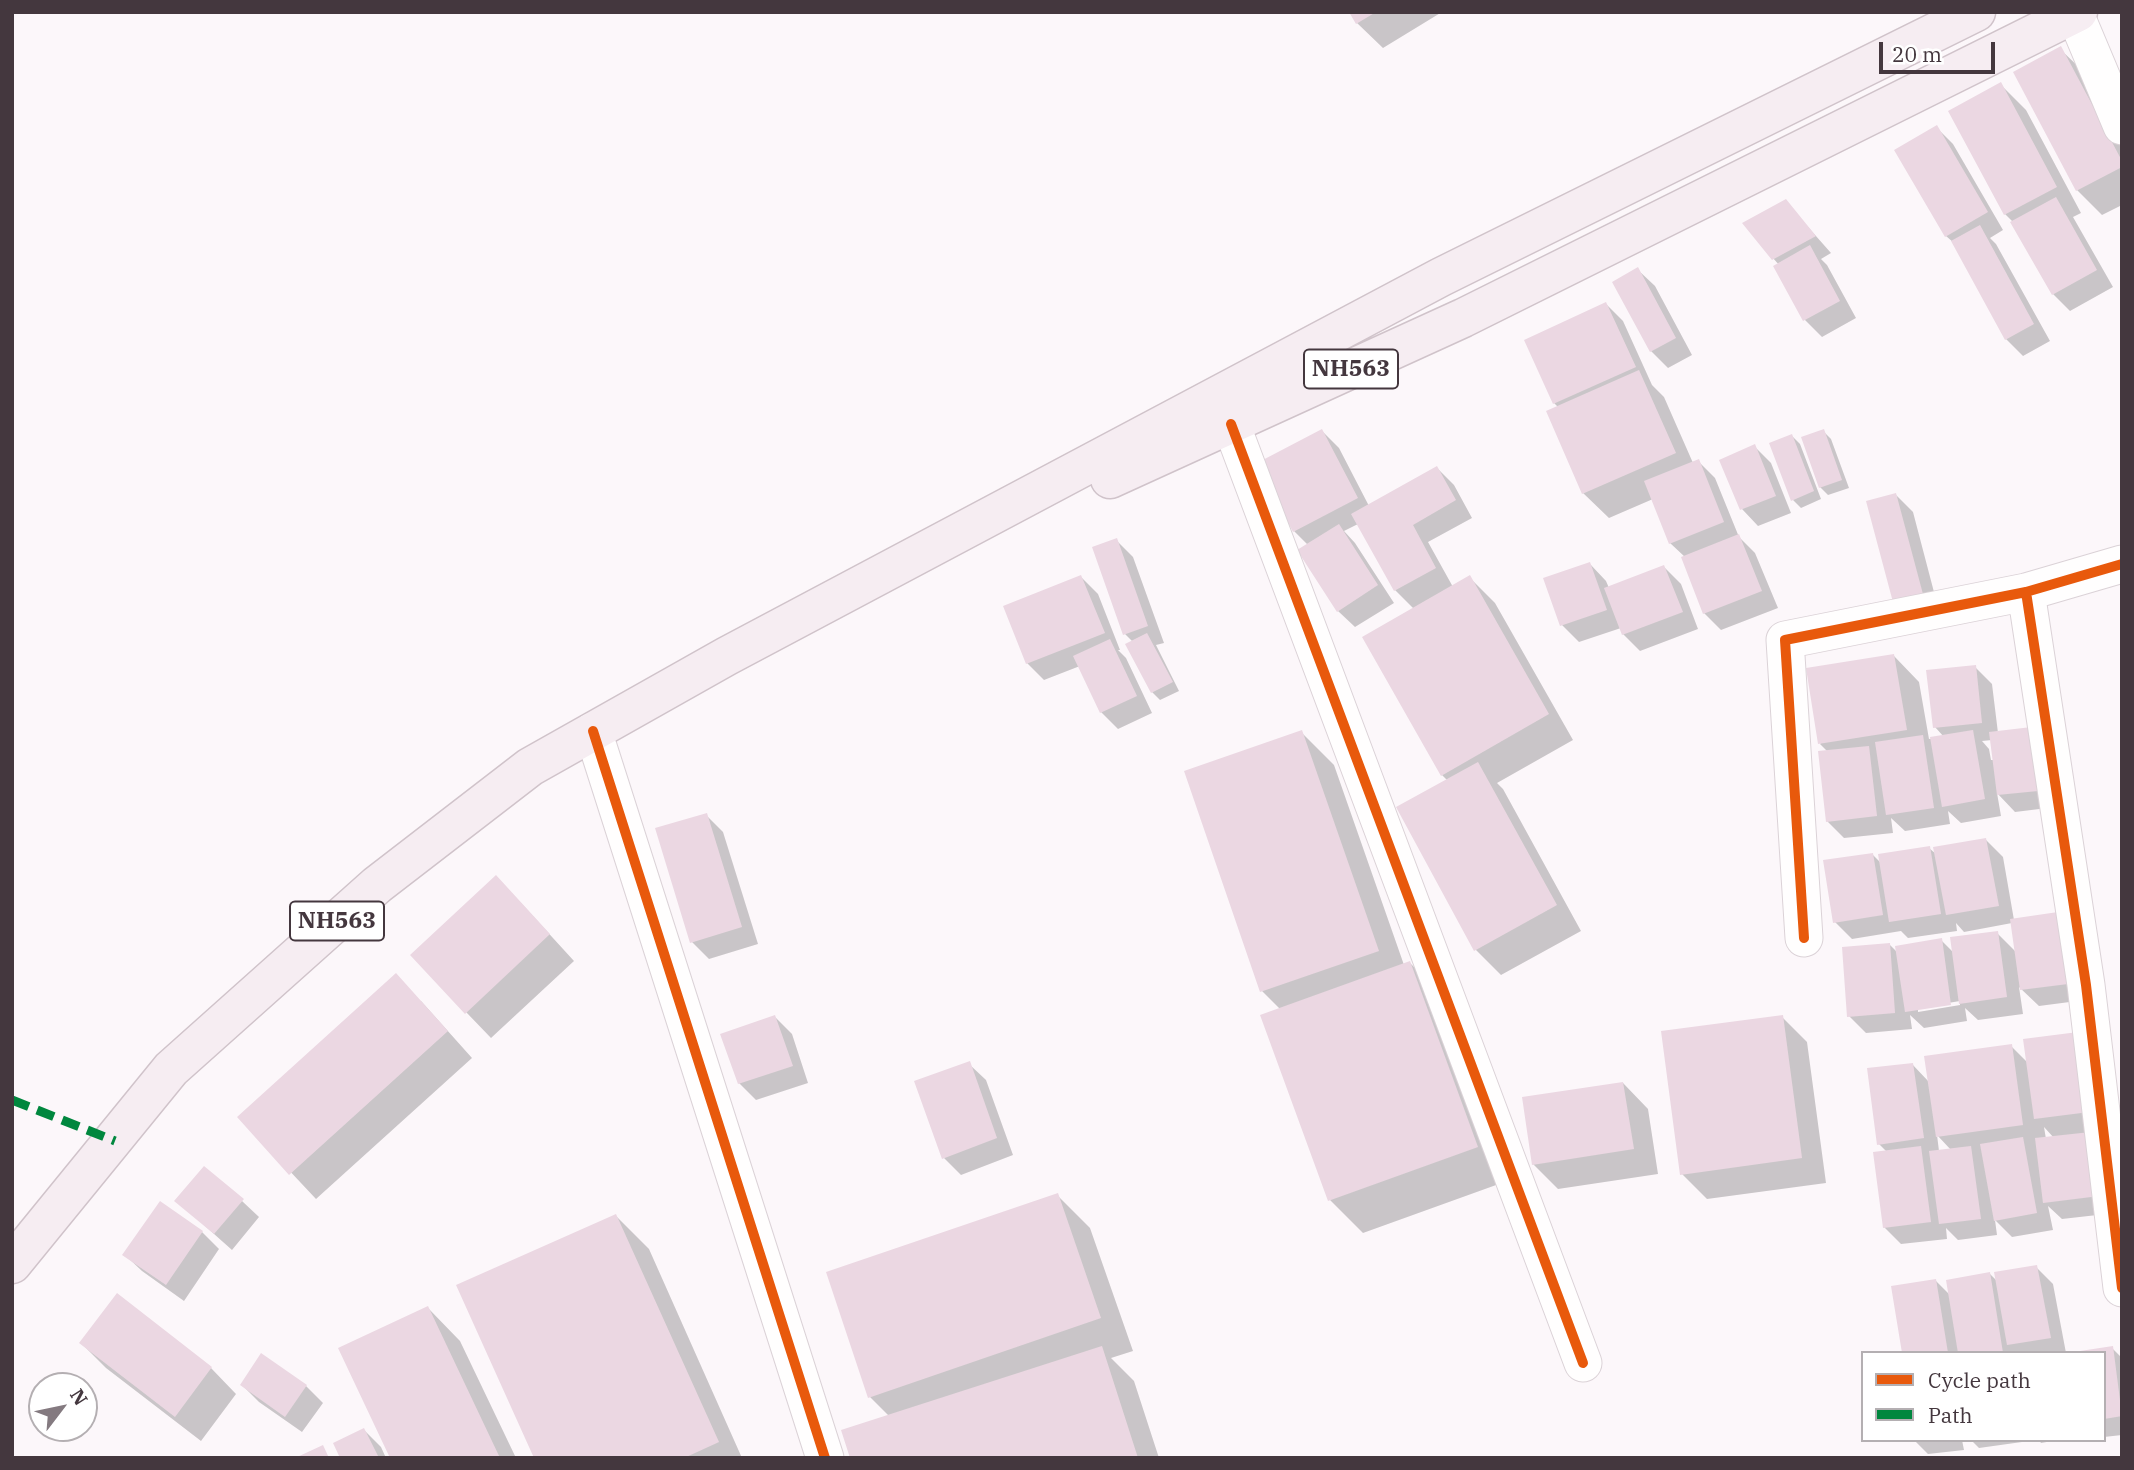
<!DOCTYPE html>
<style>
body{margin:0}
#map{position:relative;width:2134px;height:1470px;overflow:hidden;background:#fcf7fa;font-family:"IBM Plex Serif",serif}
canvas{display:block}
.frame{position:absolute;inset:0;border:14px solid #44373e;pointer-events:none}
.legend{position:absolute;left:1861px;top:1351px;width:245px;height:91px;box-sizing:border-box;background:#fff;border:2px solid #b4afb2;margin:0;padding:9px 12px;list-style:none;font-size:21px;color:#44373e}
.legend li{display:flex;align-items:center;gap:14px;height:35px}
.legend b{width:35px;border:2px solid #b4afb2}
.north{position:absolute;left:28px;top:1372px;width:70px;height:70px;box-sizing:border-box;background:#fff;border:2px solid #b4afb2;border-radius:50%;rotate:58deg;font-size:19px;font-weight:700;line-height:28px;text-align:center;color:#44373e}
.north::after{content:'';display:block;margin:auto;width:24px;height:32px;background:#847a80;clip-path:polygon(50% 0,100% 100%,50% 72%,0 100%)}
.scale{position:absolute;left:1879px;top:42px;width:116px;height:32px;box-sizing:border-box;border:4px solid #44373e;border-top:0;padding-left:9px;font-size:21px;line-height:24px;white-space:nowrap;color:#44373e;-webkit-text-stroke:5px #fff;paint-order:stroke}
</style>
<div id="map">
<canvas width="2134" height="1470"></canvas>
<div class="frame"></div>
<ul class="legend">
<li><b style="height:9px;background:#e8590c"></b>Cycle path</li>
<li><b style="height:9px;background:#00873e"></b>Path</li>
</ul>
<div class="north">N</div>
<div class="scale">20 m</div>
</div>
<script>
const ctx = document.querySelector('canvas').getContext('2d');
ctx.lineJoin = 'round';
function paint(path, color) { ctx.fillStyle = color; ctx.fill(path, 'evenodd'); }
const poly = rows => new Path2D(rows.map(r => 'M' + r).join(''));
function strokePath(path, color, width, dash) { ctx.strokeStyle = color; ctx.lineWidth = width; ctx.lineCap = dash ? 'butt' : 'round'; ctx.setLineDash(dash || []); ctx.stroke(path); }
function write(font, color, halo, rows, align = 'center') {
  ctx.font = font + ' "IBM Plex Serif",serif'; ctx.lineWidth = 5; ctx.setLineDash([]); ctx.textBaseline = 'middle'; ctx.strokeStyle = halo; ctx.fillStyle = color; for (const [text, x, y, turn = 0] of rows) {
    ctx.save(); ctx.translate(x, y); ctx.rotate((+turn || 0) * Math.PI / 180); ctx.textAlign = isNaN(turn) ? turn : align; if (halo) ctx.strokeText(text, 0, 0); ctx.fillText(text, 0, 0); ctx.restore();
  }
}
paint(poly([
 [1351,12,1442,12,1383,48,1357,23],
 [2060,49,2086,74,2122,142,2122,205,2102,215,2077,190],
 [2001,85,2026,110,2081,213,2073,217,2113,287,2070,311,2053,294,2013,222,2005,214],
 [1936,127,1953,144,2003,230,1990,238,1996,244,2050,341,2023,356,2006,339,1954,243,1946,236],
 [1785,201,1831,253,1821,259,1827,265,1856,318,1822,337,1805,320,1775,267,1779,265,1773,258],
 [1638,270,1655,286,1692,355,1668,368,1651,351],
 [1606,304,1623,321,1652,385,1664,397,1693,463,1698,461,1715,478,1739,537,1755,553,1778,608,1721,630,1704,613,1685,557,1670,543,1653,499,1609,518,1583,493,1558,407,1554,403],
 [1322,431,1339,448,1369,506,1437,468,1454,485,1472,518,1428,542,1453,587,1470,578,1495,603,1573,740,1497,783,1503,789,1581,931,1501,975,1476,950,1448,781,1442,775,1414,609,1395,590,1358,524,1344,531,1355,543,1394,603,1355,627,1338,611,1308,545,1294,531],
 [1823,431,1831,439,1849,488,1828,495,1820,487],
 [1792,436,1800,444,1821,499,1801,508,1793,500],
 [1754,446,1771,463,1791,513,1758,526,1742,509],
 [1896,495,1913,512,1940,615,1913,622],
 [1116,540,1133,557,1164,643,1156,645,1179,691,1160,700,1152,692,1133,642,1125,634],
 [1590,564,1606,581,1609,588,1664,567,1681,584,1698,629,1640,651,1623,634,1621,628,1579,642,1562,625],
 [1081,577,1098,594,1120,650,1118,650,1126,658,1152,713,1118,729,1101,712,1080,666,1044,680,1027,663],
 [1894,656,1919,682,1929,739,1944,737,1935,727,1975,667,1992,684,1998,733,2064,806,2015,812,1997,793,2001,816,1961,823,1948,811,1950,824,1905,831,1891,818,1893,833,1844,838,1827,821,1828,752,1820,744],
 [1992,740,1994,760,1991,760,1989,749,1982,741],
 [1301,732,1334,765,1404,965,1410,963,1443,996,1510,1180,1363,1233,1330,1200,1281,1010,1262,991],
 [706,815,723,832,758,944,709,959,692,942],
 [1986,840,2003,857,2014,920,2085,1000,2039,1006,2019,987,2023,1014,1978,1020,1965,1008,1967,1021,1924,1028,1910,1015,1912,1029,1866,1033,1849,1016,1890,945,1898,953,1941,940,1954,953,1997,933,2016,952,2012,923,1964,932,1956,923,1957,931,1908,938,1901,931,1852,939,1835,922,1872,854,1882,864,1929,848,1936,854],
 [1960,1001,1960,1005,1918,1012,1918,1008],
 [521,903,574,961,491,1038,466,1012],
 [421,1001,472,1058,316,1199,239,1117],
 [775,1017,792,1034,808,1083,756,1100,739,1083],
 [1782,1017,1807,1042,1826,1183,1707,1199,1682,1174],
 [2077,1034,2115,1213,2062,1219,2048,1206,2053,1230,2012,1237,1995,1220,1997,1235,1958,1240,1946,1228,1947,1239,1901,1244,1884,1227,1887,1152,1879,1144,1912,1064,1929,1082,2011,1046,2028,1063],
 [2044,1127,2054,1138,2046,1139],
 [1937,1135,1951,1150,1939,1151],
 [969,1064,986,1080,1013,1155,961,1175,944,1158],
 [1623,1083,1648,1109,1658,1174,1558,1189,1533,1164],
 [1057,1195,1090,1228,1133,1351,1111,1358,1134,1381,1159,1458,852,1458,890,1417,870,1397],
 [177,1201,242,1201,259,1217,232,1250],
 [616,1216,649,1249,742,1458,535,1458],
 [202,1232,219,1249,184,1301,142,1271,125,1255],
 [2036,1267,2053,1284,2066,1353,1904,1353,1936,1281,1951,1296,1990,1274,1998,1282],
 [117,1296,211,1368,236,1394,201,1441,106,1368,81,1343],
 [428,1308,460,1341,516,1458,392,1458],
 [2112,1348,2122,1358,2122,1435,2104,1437,2104,1353,2081,1353],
 [242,1385,306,1386,323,1403,302,1432,259,1402],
 [364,1430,381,1447,386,1458,342,1458],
 [1914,1440,1962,1440,1964,1450,1928,1454],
 [1971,1440,2022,1440,2022,1442,1979,1448],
 [2039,1440,2058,1440,2041,1443]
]), '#0003');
paint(poly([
 [1349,12,1376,12,1356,24],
 [2061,46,2122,161,2122,167,2076,191,2013,72],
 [2001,82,2057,187,2004,215,1948,111],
 [1937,125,1988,212,1945,237,1894,150],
 [2056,197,2097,270,2052,295,2010,222],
 [1786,199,1816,236,1772,260,1742,223],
 [1980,225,2034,324,2005,340,1951,241],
 [1810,245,1840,301,1803,321,1773,266],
 [1638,267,1676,338,1650,352,1612,282],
 [1606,302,1636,367,1553,404,1524,340],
 [1639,370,1676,453,1582,494,1546,411],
 [1322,429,1358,498,1293,532,1257,463],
 [1824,429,1842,480,1819,488,1801,437],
 [1792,434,1814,491,1791,501,1769,443],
 [1755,444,1776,496,1740,510,1719,460],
 [1699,459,1724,522,1669,544,1644,481],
 [1437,466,1456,500,1413,525,1436,568,1394,591,1351,514],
 [1896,493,1924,598,1894,606,1866,501],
 [1339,524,1378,585,1337,612,1297,550],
 [1739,534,1762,591,1703,614,1681,557],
 [1117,538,1148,626,1123,635,1092,547],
 [1590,562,1607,610,1560,626,1543,578],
 [1664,565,1683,612,1622,635,1604,588],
 [1081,575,1105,633,1026,664,1003,606],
 [1470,575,1549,714,1441,776,1362,637],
 [1147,633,1173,682,1151,693,1125,644],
 [1110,639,1137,696,1100,713,1073,656],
 [1894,654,1907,730,1818,744,1806,668],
 [1976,665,1982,723,1933,728,1926,670],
 [2040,726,2048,790,1997,795,1989,732],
 [1302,730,1379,951,1260,992,1184,771],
 [1973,730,1985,799,1942,807,1930,737],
 [1923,735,1934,808,1886,815,1875,742],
 [1869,746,1877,816,1826,822,1818,751],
 [1478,762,1557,905,1474,951,1396,807],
 [707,813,742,927,690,943,655,828],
 [1986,838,1999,906,1946,915,1933,847],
 [1930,846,1941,914,1889,922,1878,854],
 [1873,853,1883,915,1833,923,1823,860],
 [496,875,550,934,465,1014,410,955],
 [2058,912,2068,984,2020,990,2010,919],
 [1998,931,2007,997,1959,1004,1950,937],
 [1942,938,1951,1005,1905,1012,1895,946],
 [1890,943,1895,1013,1847,1017,1842,947],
 [1410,961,1478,1147,1328,1201,1260,1015],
 [396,973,448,1031,289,1175,237,1117],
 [775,1015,793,1066,738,1084,720,1034],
 [1783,1015,1802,1158,1680,1175,1661,1031],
 [2078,1032,2089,1112,2034,1119,2023,1039],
 [2012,1044,2023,1125,1936,1137,1924,1056],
 [970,1061,997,1138,942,1159,914,1081],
 [1913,1063,1924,1138,1877,1145,1867,1068],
 [1623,1082,1634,1149,1532,1165,1522,1097],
 [2091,1132,2099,1196,2043,1203,2035,1138],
 [2023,1137,2037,1213,1994,1221,1980,1144],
 [1921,1146,1931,1222,1883,1228,1873,1152],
 [1971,1146,1981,1219,1939,1224,1929,1151],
 [204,1166,244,1199,214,1234,174,1201],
 [1058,1193,1101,1318,868,1398,826,1272],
 [160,1201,203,1231,166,1285,122,1255],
 [616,1214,719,1442,684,1458,534,1458,456,1285],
 [2037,1265,2051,1338,2007,1345,1994,1272],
 [1990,1272,2003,1353,1958,1353,1946,1280],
 [1936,1279,1948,1353,1902,1353,1891,1286],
 [117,1293,212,1367,175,1417,79,1343],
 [428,1306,500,1458,390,1458,338,1348],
 [1102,1346,1138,1458,850,1458,841,1430],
 [2113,1346,2122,1416,2104,1419,2104,1353,2080,1351],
 [261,1353,307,1385,285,1417,240,1385],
 [364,1428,379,1458,340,1458,333,1443],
 [323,1445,329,1458,295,1458]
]), '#ebd7e2');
const street = poly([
 [2075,14,2122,126],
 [1231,424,1583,1363],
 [2026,592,2086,985,2122,1288],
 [593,731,825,1458],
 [1804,938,1785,640,2026,592,2122,564]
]);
const highway = poly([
 [1110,479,1463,318,2078,12],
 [12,1264,171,1069,377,885,530,767,727,656,1441,277,1976,12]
]);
strokePath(street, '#dbd2d7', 39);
strokePath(highway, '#d0c3ca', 41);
strokePath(street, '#fffefe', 37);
strokePath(highway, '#f6edf2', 38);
strokePath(poly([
 [12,1100,115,1141]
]), '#00873e', 9, [18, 9]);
strokePath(poly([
 [1231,424,1583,1363],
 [2026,592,2086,985,2122,1288],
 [593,731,825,1458],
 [1804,938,1785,640,2026,592,2122,564]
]), '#e8590c', 10);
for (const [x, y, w] of [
 [1351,369,94],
 [337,921,94]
]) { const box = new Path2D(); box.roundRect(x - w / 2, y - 19.5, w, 39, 5); ctx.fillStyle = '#fff'; ctx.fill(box); strokePath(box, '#44373e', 2); }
write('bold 23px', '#44373e', null, [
 ["NH563",1351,369],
 ["NH563",337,921]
]);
</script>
